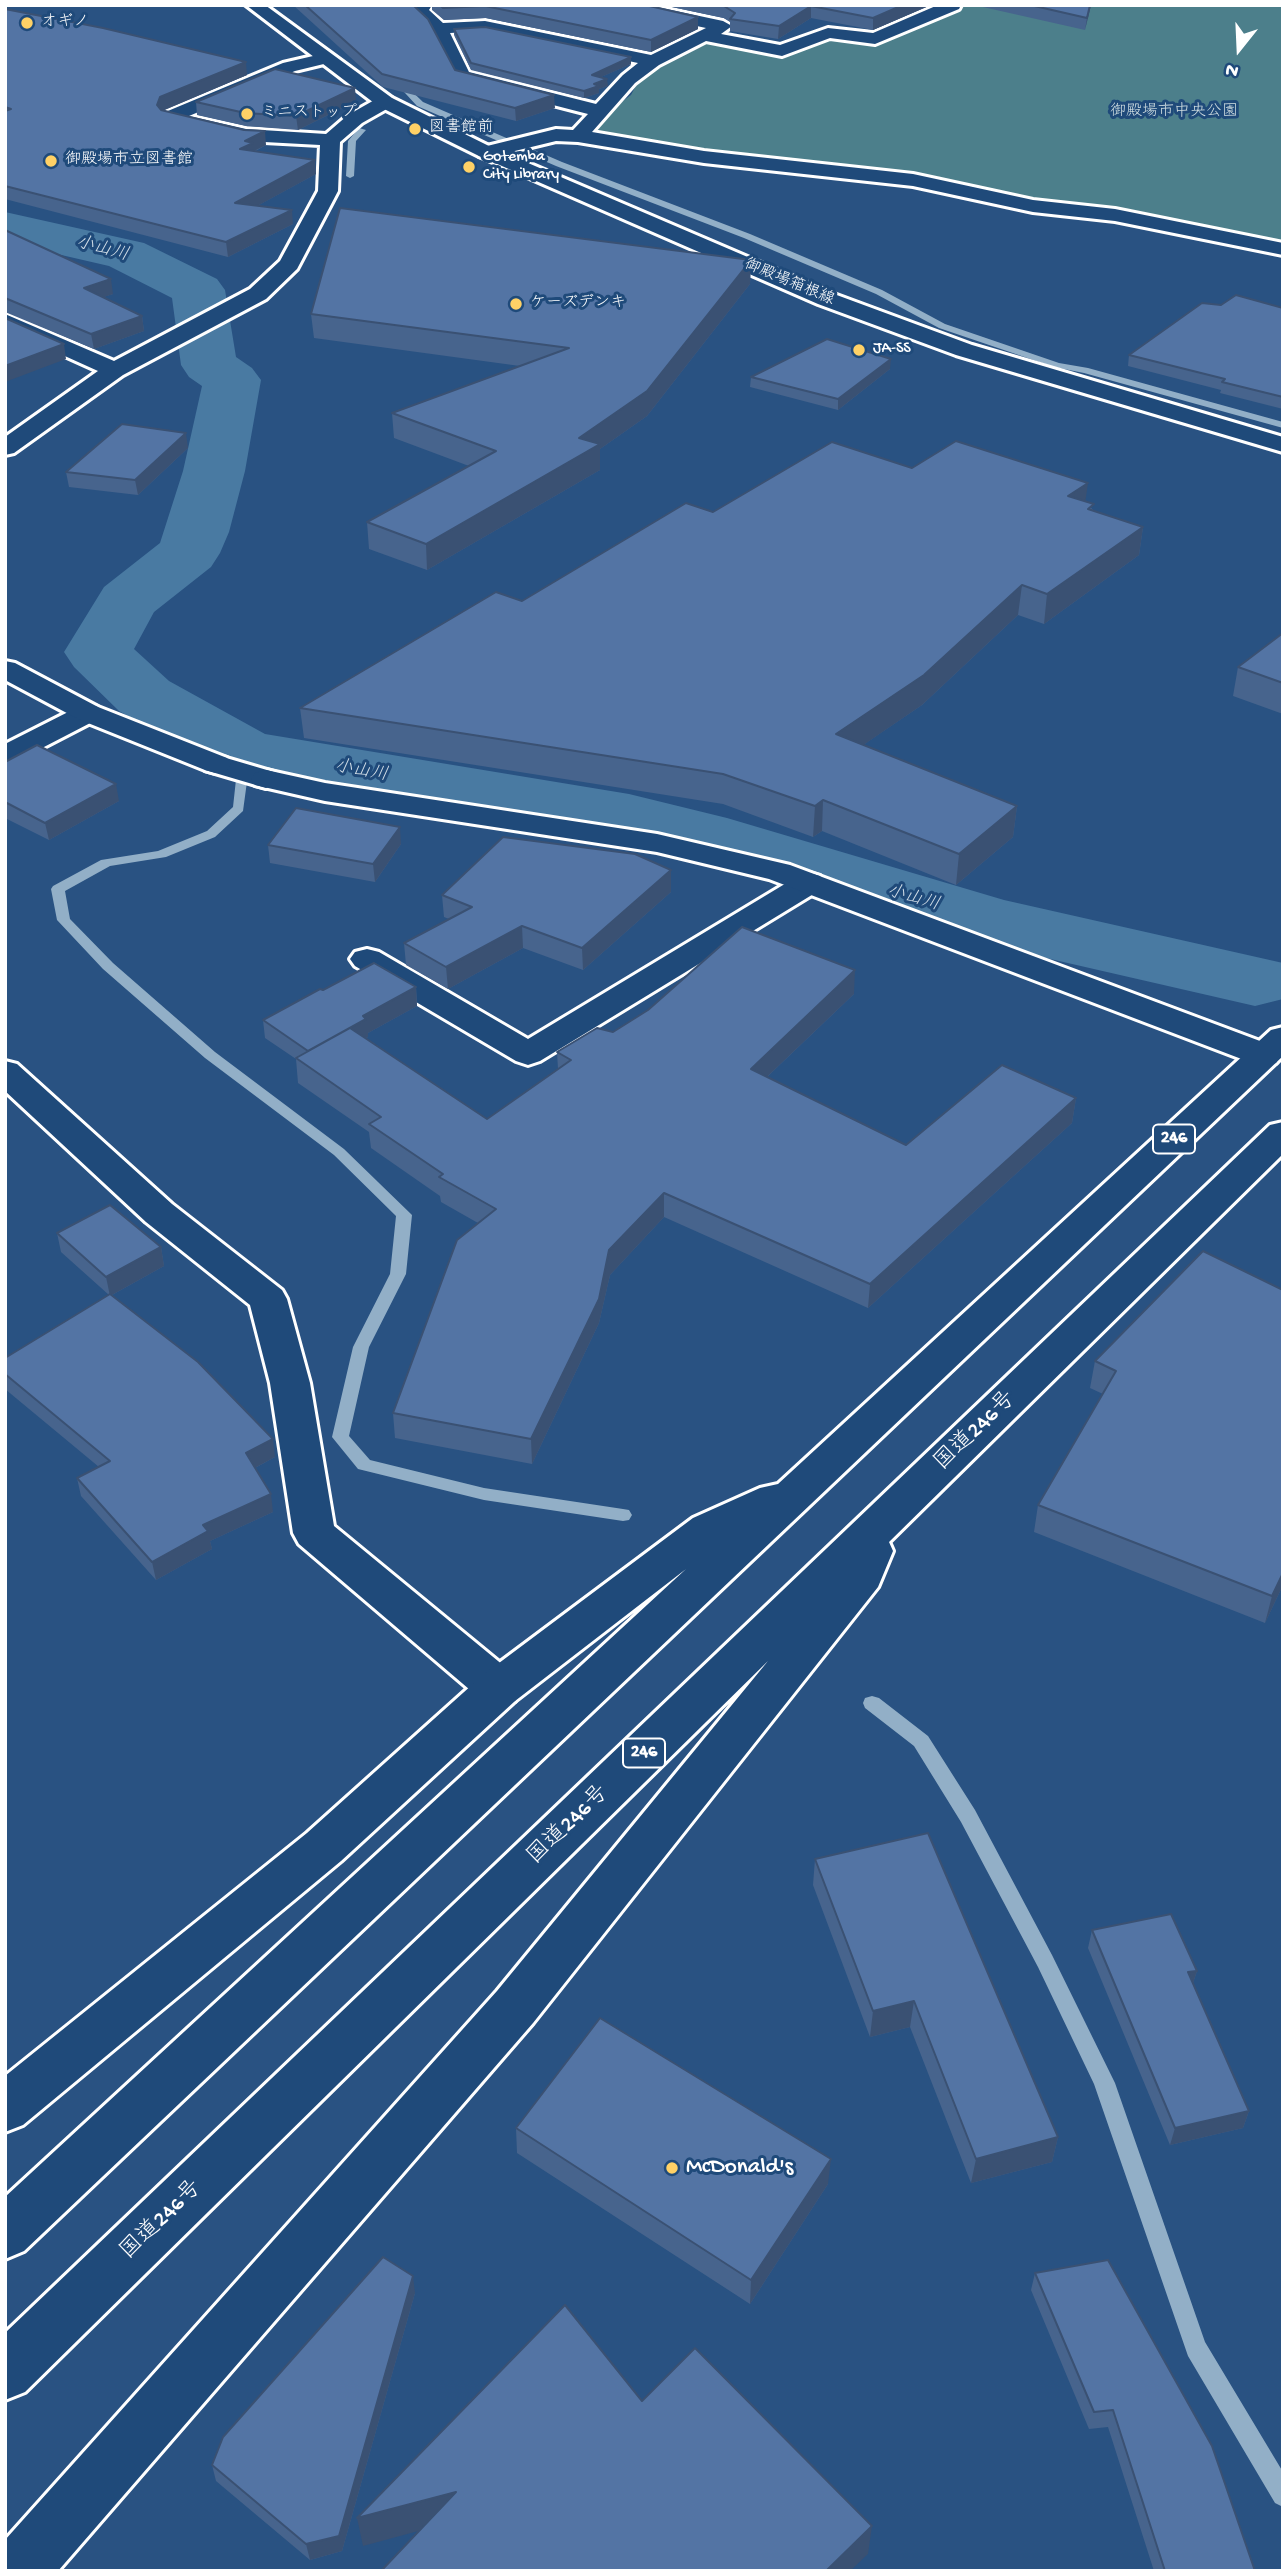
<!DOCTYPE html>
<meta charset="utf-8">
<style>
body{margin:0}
#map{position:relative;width:1288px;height:2576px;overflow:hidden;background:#295282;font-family:"Gochi Hand",sans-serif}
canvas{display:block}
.frame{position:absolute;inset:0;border:7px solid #fff;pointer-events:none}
.north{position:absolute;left:1204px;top:14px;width:70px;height:70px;-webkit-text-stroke:5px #1f4a7a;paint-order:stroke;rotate:198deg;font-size:19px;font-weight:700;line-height:28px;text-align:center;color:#fff}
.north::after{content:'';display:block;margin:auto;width:24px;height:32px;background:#fff;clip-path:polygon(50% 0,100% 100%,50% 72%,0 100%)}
</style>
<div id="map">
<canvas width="1288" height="2576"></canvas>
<div class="frame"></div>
<div class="north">N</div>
</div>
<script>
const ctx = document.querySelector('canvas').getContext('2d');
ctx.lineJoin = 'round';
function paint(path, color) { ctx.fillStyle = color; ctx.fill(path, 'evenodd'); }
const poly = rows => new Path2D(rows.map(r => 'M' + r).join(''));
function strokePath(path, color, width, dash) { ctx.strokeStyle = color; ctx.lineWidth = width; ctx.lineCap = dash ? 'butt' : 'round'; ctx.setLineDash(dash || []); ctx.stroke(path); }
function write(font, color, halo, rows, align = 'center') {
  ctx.font = font + ' "Gochi Hand","Klee One",sans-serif'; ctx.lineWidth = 6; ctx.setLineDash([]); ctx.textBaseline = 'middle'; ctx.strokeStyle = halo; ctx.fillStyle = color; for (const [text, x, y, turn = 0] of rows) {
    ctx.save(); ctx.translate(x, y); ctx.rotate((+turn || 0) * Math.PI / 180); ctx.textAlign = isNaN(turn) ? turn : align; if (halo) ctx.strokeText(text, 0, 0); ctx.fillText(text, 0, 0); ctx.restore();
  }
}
paint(poly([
 [964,5,1283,5,1283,244,910,176,702,153,607,139,598,131,600,118,631,95,641,76,714,40,786,55,832,36,877,44],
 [5,220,119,262,5,236]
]), '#4c7f8b');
paint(poly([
 [397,77,423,102,562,162,750,234,882,290,945,324,1059,363,1088,368,1283,422,1283,428,1084,373,1054,367,939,328,876,294,744,238,556,166,417,106,394,81,397,77],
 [359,128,366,130,356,141,354,176,350,178,346,176,348,141,359,128],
 [245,748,251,752,243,811,215,837,166,857,110,866,65,891,70,919,113,963,215,1052,344,1149,412,1215,406,1274,369,1347,349,1436,370,1460,484,1488,623,1509,629,1510,632,1515,629,1520,623,1521,484,1500,358,1469,332,1437,353,1347,390,1274,396,1216,334,1155,205,1058,103,969,57,920,51,889,53,886,101,860,158,851,207,831,233,807,239,752,245,748],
 [872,1696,879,1698,928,1736,975,1810,1052,1955,1115,2083,1205,2342,1283,2472,1283,2507,1275,2503,1188,2356,1094,2084,1038,1967,961,1822,914,1746,865,1708,863,1703,865,1698,872,1696]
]), '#92afc7');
paint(poly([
 [5,212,144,243,217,279,225,290,236,357,252,368,261,380,245,471,229,532,220,553,211,567,154,612,134,649,169,681,265,734,629,794,727,818,1004,900,1283,963,1283,999,1255,1006,985,944,676,851,629,840,245,774,219,767,119,711,74,667,64,652,104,587,160,543,183,471,202,386,189,377,181,365,172,298,109,266,5,242,5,212]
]), '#497aa2');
const street = poly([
 [415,5,432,5,429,10,443,23,485,21,651,55,706,28,622,10,614,5,648,5,723,21,732,26,721,34,780,45,828,28,873,33,938,5,961,5,959,9,875,44,830,38,782,56,706,41,659,65,635,83,592,132,704,151,913,174,1033,200,1115,209,1283,243,1283,255,1115,221,1033,212,913,186,704,163,578,142,556,141,486,158,479,156,476,152,479,148,556,129,573,130,588,114,456,80,431,30,411,11,415,5],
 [485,31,638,63,623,75,596,104,469,72,450,33,485,31],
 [326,53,335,58,332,62,295,71,189,116,246,129,326,134,348,115,378,98,392,98,394,102,392,106,362,123,340,142,338,191,297,269,266,299,123,375,14,453,5,455,5,437,98,371,5,329,5,314,114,361,250,289,280,261,318,191,320,145,246,141,163,121,161,117,163,113,283,63,326,53],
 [88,704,98,707,102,713,98,719,15,762,5,765,5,744,78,707,88,704],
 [216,755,277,773,281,779,277,785,266,788,205,770,201,764,205,758,216,755],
 [809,873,820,876,825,883,820,890,540,1061,528,1065,516,1061,355,966,350,959,355,952,367,949,379,952,528,1039,798,876,809,873],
 [5,1061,17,1064,172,1204,282,1290,287,1299,310,1383,334,1526,515,1675,522,1688,515,1701,499,1706,483,1701,299,1544,293,1533,270,1383,250,1305,146,1222,5,1091,5,1061]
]);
const secondary = poly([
 [246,5,265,5,392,98,493,148,834,294,972,345,1283,437,1283,452,956,355,818,304,479,156,378,106,246,5],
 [5,661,15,663,98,707,227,758,231,764,227,770,216,773,205,770,78,719,5,680,5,661],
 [266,770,325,783,657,834,790,865,1276,1047,1281,1055,1276,1063,1264,1066,1252,1063,769,879,657,852,325,801,255,785,251,779,255,773,266,770]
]);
const highway = poly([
 [1283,1027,1283,1056,24,2251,5,2259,5,2197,686,1569,515,1701,341,1861,23,2125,5,2132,5,2076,307,1833,483,1675,693,1518,760,1488,778,1484,1271,1030,1283,1027],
 [1283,1122,1283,1154,889,1542,893,1551,878,1587,533,2023,58,2571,5,2571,5,2540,497,1991,768,1661,25,2392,5,2400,5,2333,1270,1125,1283,1122]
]);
strokePath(street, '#fff', 6);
strokePath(secondary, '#fff', 6);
strokePath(highway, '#fff', 6);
paint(street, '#1f4a7a');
paint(secondary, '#1f4a7a');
paint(highway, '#1f4a7a');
paint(poly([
 [293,5,413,5,455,70,555,108,516,121,383,87],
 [432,5,645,5,698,17,698,29,651,52,486,18,444,20,432,10],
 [662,5,931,5,873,30,811,18,778,39,730,31,730,22,724,18],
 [974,5,1091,5,1085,30],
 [5,9,247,75,162,111,266,145,254,152,316,174,257,206,293,224,228,257,5,199],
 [454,29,631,57,631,64,601,77,608,86,599,89,599,93,584,98,471,70,454,35],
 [356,101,298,130,246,126,197,115,196,102],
 [5,230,113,294,103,297,142,316,144,331,94,349,5,312],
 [751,260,750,284,647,416,600,449,600,470,427,570,369,549,367,522,469,466,394,438,392,413,520,366,314,338,311,314],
 [1221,305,1283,308,1283,409,1220,393,1221,390,1128,366,1129,355],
 [890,369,838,410,750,387,751,377],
 [188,448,138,495,69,487,66,472],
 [912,468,1085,501,1094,511,1143,527,1139,555,1044,624,1018,615,922,705,863,745,1017,806,1013,837,956,885,822,831,813,837,723,804,304,738,300,708,522,601,713,512],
 [1283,633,1283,714,1233,696,1238,667],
 [5,762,119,801,49,840,5,818],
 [401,844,375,882,270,863,268,845],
 [671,892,583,970,523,948,448,989,406,965,404,943,449,919,444,917,442,895],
 [416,987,417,1006,368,1033,368,1037,366,1038,487,1119,558,1069,557,1052,613,1032,854,994,767,1077,906,1145,1076,1098,1072,1123,868,1308,664,1217,610,1275,599,1323,532,1464,395,1438,393,1413,478,1223,441,1202,440,1196,371,1148,369,1132,298,1083,296,1059,265,1038,263,1020,323,990],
 [57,1233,161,1247,164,1266,112,1295,275,1457,255,1468,273,1512,210,1541,212,1549,156,1580,81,1496,77,1478,99,1467,5,1389,5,1358,109,1295,61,1252],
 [1283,1290,1283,1585,1265,1623,1034,1532,1038,1505,1103,1394,1090,1388,1095,1361],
 [815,1859,1058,2137,1052,2162,971,2183,910,2027,870,2037,813,1885],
 [1092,1930,1197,1971,1193,1983,1249,2111,1243,2128,1170,2145,1088,1948],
 [516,2128,828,2184,750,2304,517,2153],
 [1035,2273,1255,2571,1154,2571,1108,2427,1089,2429,1031,2290],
 [415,2293,342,2551,310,2560,216,2481,212,2465]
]), '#47648d');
paint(poly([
 [903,5,931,5,873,30,873,18],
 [1090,5,1091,5,1085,30,1087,18],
 [811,6,811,18,778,39,779,26],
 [698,17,698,29,651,52,651,40],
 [631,57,631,64,592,81,592,75],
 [246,62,247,75,162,111,159,118,157,105,160,97],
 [607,79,608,86,599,89,599,93,584,98,584,91,594,84],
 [355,88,356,101,298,130,296,116],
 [554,95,555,108,516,121,515,108],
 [265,131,266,145,254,151,255,156,240,149,245,141],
 [315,160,316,174,237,217,235,203],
 [292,210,293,224,228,257,226,242],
 [751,260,750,284,647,416,600,449,600,470,427,570,426,544,579,438],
 [111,279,113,294,87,303,84,288],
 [142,316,144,331,94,349,91,334],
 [64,344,66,359,5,382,5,366],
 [891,359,890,369,838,410,838,399],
 [186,433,188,448,138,495,135,480],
 [1088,483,1084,511,1068,496],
 [1143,527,1139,555,1044,624,1047,594],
 [1022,585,1018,615,922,705,834,765,836,734],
 [116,784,119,801,49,840,45,823],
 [823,800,822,831,813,837,815,806],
 [1017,806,1013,837,956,885,959,854],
 [400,827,401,844,375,882,373,864],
 [671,870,671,892,583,970,582,948],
 [522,926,523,948,448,989,446,967],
 [855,970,854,994,750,1093,751,1069],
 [416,987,417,1006,368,1033,368,1037,311,1069,308,1051,363,1016],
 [1076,1098,1072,1123,868,1308,870,1284],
 [664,1193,664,1217,610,1275,599,1323,532,1464,531,1439,609,1250],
 [161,1247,164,1266,110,1296,106,1277],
 [273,1439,275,1457,249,1471,246,1453],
 [271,1494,273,1512,210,1541,212,1549,156,1580,152,1562,203,1525],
 [1283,1573,1283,1585,1265,1623,1272,1596],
 [1197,1971,1191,1989,1188,1972],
 [914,2001,910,2027,870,2037,873,2011],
 [1249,2111,1243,2128,1170,2145,1175,2128],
 [1058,2137,1052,2162,971,2183,976,2159],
 [831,2159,828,2184,750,2304,751,2280],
 [413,2276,415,2293,342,2551,310,2560,306,2544],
 [456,2492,459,2520,363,2546,357,2518],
 [872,2526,868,2554,850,2571,827,2571]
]), '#3a5173');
const building = poly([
 [305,5,413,5,428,19,455,70,554,95,515,108,382,74,305,5],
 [440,5,645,5,698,17,651,40,485,6,443,8,440,5],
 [720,5,903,5,873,18,811,6,779,26,730,19,735,13,724,6,720,5],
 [1030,5,1090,5,1087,18,1030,5],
 [5,9,103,28,246,62,160,97,157,105,161,110,244,130,265,131,245,141,253,143,240,149,315,160,235,203,292,210,226,242,5,186,5,111,11,109,5,107,5,9],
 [485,27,631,57,592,75,607,79,594,84,599,86,584,91,471,63,454,29,485,27],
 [275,69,355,88,296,116,245,113,196,102,275,69],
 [340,208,751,260,647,391,579,438,600,444,426,544,367,522,496,451,392,413,569,348,311,314,340,208],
 [5,230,111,279,84,288,142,316,91,334,5,298,5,230],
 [1236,295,1283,308,1283,397,1222,382,1225,379,1129,355,1202,303,1221,305,1236,295],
 [5,318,64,344,5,366,5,318],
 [827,339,891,359,838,399,751,377,827,339],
 [122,424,186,433,135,480,66,472,122,424],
 [956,441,1088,483,1068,496,1094,504,1088,509,1143,527,1047,594,1022,585,924,675,836,734,1017,806,959,854,823,800,815,806,723,774,300,708,496,592,522,601,686,503,713,512,832,442,912,468,956,441],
 [1283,633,1283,683,1238,667,1283,633],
 [37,745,116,784,45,823,5,802,5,762,37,745],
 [296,808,400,827,373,864,268,845,296,808],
 [503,837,635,854,671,870,582,948,522,926,446,967,404,943,472,907,442,895,503,837],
 [742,927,855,970,751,1069,906,1145,1002,1065,1076,1098,870,1284,664,1193,609,1250,599,1299,531,1439,393,1413,457,1240,496,1209,439,1177,443,1174,369,1124,381,1117,296,1058,350,1028,487,1119,571,1060,557,1052,597,1028,613,1032,648,1010,742,927],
 [374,963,416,987,363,1016,366,1019,308,1051,263,1020,320,989,323,990,374,963],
 [110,1205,161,1247,106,1277,57,1233,110,1205],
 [1203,1251,1283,1290,1283,1573,1272,1596,1038,1505,1116,1371,1095,1361,1203,1251],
 [110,1294,198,1362,273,1439,246,1453,271,1494,203,1525,208,1531,152,1562,77,1478,110,1461,5,1374,5,1358,110,1294],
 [928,1833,1058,2137,976,2159,914,2001,873,2011,815,1859,928,1833],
 [1171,1914,1197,1971,1188,1972,1249,2111,1175,2128,1092,1930,1171,1914],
 [600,2018,831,2159,751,2280,516,2128,600,2018],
 [383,2257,413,2276,339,2536,306,2544,212,2465,223,2437,383,2257],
 [1108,2260,1212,2446,1255,2571,1165,2571,1113,2410,1094,2412,1035,2273,1108,2260],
 [565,2305,642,2401,695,2348,872,2526,827,2570,827,2571,381,2571,456,2492,357,2518,565,2305]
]);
paint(building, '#5374a4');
strokePath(building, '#3a5173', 2);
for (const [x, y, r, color] of [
 [27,23,7,"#ffd166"],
 [247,114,7,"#ffd166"],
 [415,129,7,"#ffd166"],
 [51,161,7,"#ffd166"],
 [469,167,7,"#ffd166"],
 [516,304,7,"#ffd166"],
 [859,350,7,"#ffd166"],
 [672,2168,7,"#ffd166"]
]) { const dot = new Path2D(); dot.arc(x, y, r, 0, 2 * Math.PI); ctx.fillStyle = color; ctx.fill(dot); strokePath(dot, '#1f4a7a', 2.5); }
write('16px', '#fff', '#1f4a7a', [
 ["オギノ",41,23],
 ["ミニストップ",261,114],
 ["図書館前",429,129],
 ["Gotemba",483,158],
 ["City Library",483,176],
 ["御殿場市立図書館",65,161],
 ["ケーズデンキ",530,304],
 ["JA-SS",873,350]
], 'left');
write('16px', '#d2dfe2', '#1f4a7a', [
 ["御殿場市中央公園",1174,113]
]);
write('16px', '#fff', '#1f4a7a', [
 ["御殿場箱根線",789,283,23]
]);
write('italic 18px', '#d2dee8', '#1f4a7a', [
 ["小山川",102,250,15],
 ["小山川",361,772,10],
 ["小山川",913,899,16]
]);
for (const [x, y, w] of [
 [1174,1139,42],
 [644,1753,42]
]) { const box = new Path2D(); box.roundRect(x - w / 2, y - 14.5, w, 29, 5); ctx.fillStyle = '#1f4a7a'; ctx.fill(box); strokePath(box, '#fff', 2); }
write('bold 18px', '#fff', null, [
 ["246",1174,1139],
 ["246",644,1753]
]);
write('23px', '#fff', '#1f4a7a', [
 ["国道246号",976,1432,-44],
 ["国道246号",569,1826,-44],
 ["国道246号",162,2221,-44]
]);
write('23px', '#fff', '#1f4a7a', [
 ["McDonald's",686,2168]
], 'left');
</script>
